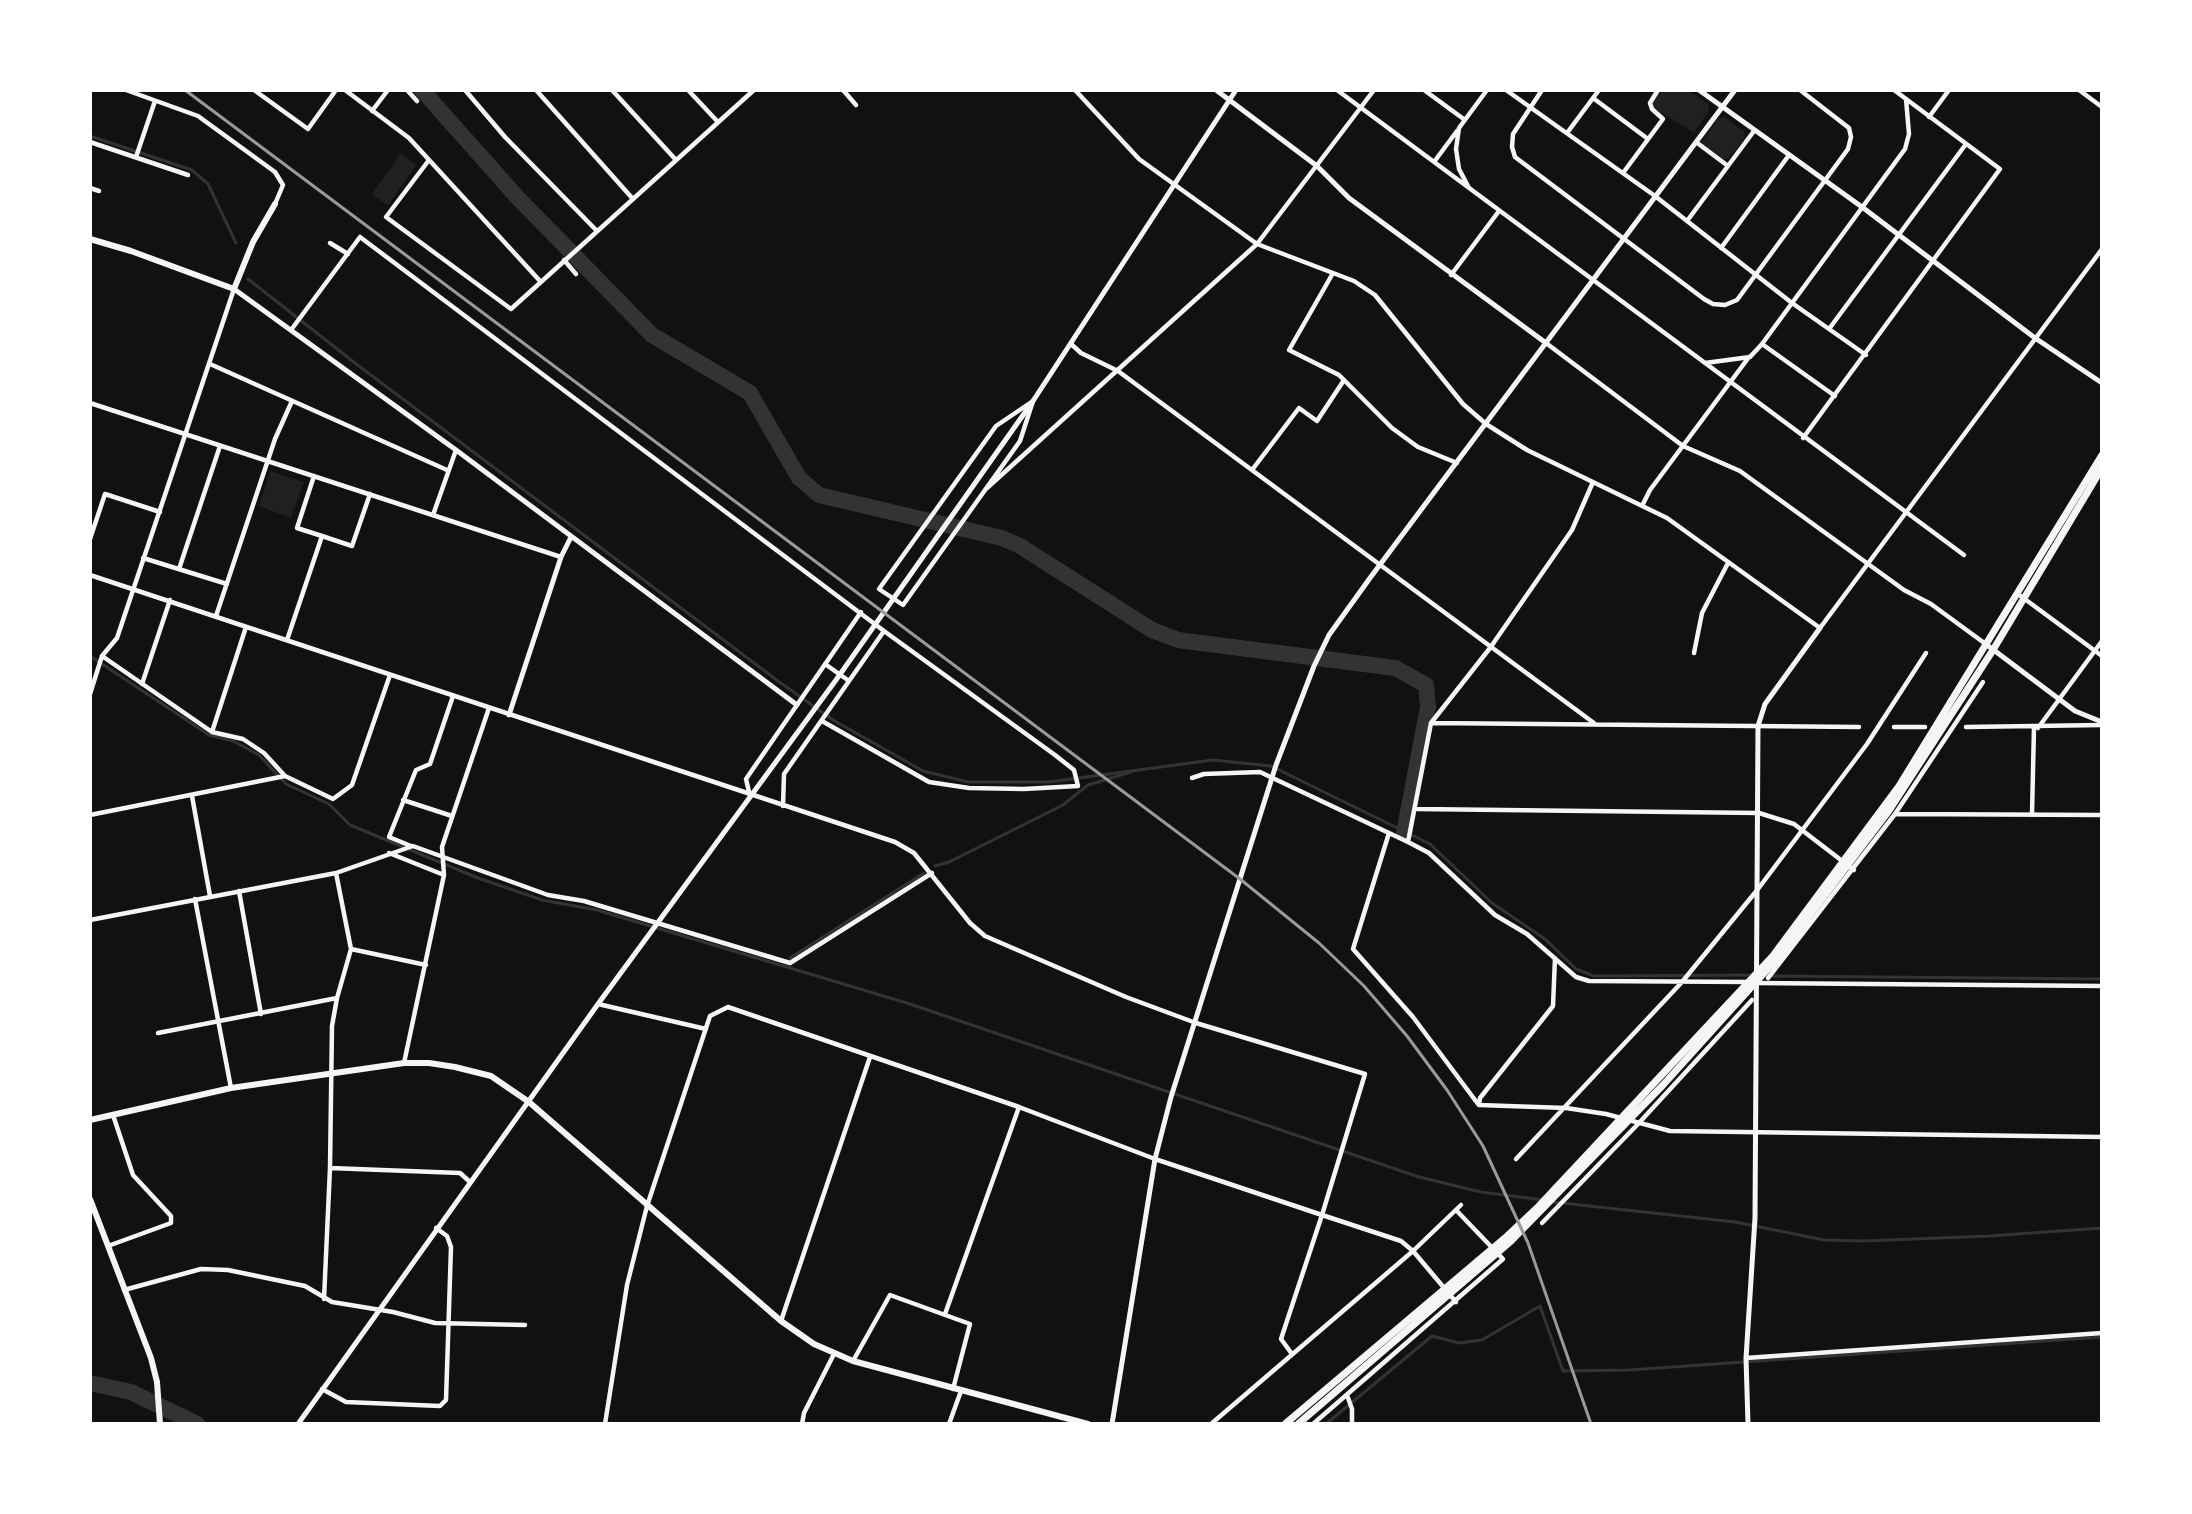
<!DOCTYPE html>
<style>
body{margin:0}
#map{position:relative;width:2192px;height:1514px;overflow:hidden;background:#111;font-family:"DM Sans",sans-serif}
canvas{display:block}
.frame{position:absolute;inset:0;border:92px solid #fff;pointer-events:none}
</style>
<div id="map">
<canvas width="2192" height="1514"></canvas>
<div class="frame"></div>
</div>
<script>
const ctx = document.querySelector('canvas').getContext('2d');
ctx.lineJoin = 'round';
function paint(path, color) { ctx.fillStyle = color; ctx.fill(path, 'evenodd'); }
const poly = rows => new Path2D(rows.map(r => 'M' + r).join(''));
function strokePath(path, color, width, dash) { ctx.strokeStyle = color; ctx.lineWidth = width; ctx.lineCap = dash ? 'butt' : 'round'; ctx.setLineDash(dash || []); ctx.stroke(path); }
paint(poly([
 [1663,90,1688,90,1708,104,1709,111,1694,133,1653,107,1653,101],
 [1724,117,1744,131,1745,138,1728,159,1723,159,1701,143,1718,119],
 [401,153,416,165,388,206,372,194],
 [270,471,304,482,291,518,259,506]
]), '#202020');
strokePath(poly([
 [90,136,192,170,208,184,236,243],
 [248,279,355,363,778,681,833,720,923,771,968,782,1049,782,1213,760,1271,766,1430,844,1492,903,1545,939,1576,969,1594,976,1752,975],
 [90,656,209,735,233,741,259,755,286,784,329,804,350,825,478,878,542,900,597,910,910,1004,1419,1177,1481,1192,1543,1200],
 [935,866,949,862,1063,805,1088,785,1131,772],
 [790,958,924,873],
 [1770,976,2102,979],
 [1553,1202,1735,1222,1824,1240,1864,1241,1990,1236,2102,1228],
 [1326,1424,1432,1336,1459,1343,1482,1340,1540,1306,1563,1371,1629,1370,2102,1337]
]), '#333', 3);
strokePath(poly([
 [422,90,518,198,652,335,750,393,799,478,819,495,1002,538,1020,546,1152,630,1178,640,1395,668,1426,685,1428,707,1404,833],
 [90,1383,131,1392,197,1424]
]), '#333', 16);
strokePath(poly([
 [126,90,198,116,275,172,283,185,275,204],
 [254,90,308,129,336,90],
 [345,90,409,138,540,281],
 [407,90,417,101],
 [465,90,505,137,597,231],
 [536,90,633,199],
 [612,90,676,160],
 [688,90,718,122],
 [843,90,856,105],
 [1075,90,1139,159,1257,244,1354,281,1375,295,1463,404,1486,424,1527,450,1667,518,1820,628,2102,249],
 [1337,90,1964,555],
 [1424,90,1465,120],
 [1506,90,1655,196,1792,303,1866,355],
 [1542,90,1513,134,1512,147,1515,157,1704,299,1713,304,1725,305,1737,300,1848,149,1851,137,1849,128,1800,90],
 [2079,90,2102,107],
 [1593,98,1648,139],
 [372,111,388,90],
 [1929,117,1949,90],
 [1567,133,1599,90],
 [90,142,188,175],
 [1696,142,1728,166],
 [136,157,155,101],
 [429,160,386,217,511,309,754,90],
 [1434,162,1457,131],
 [1623,173,1663,119,1652,109,1650,103,1658,90],
 [90,188,99,191],
 [1469,188,1459,169,1456,149,1459,128,1487,90],
 [1687,221,1754,131],
 [330,243,348,254],
 [1721,248,1789,155],
 [564,260,576,274],
 [1333,273,1289,350,1339,375,1392,428,1418,447,1457,463],
 [1451,275,1499,211],
 [1829,329,1966,144],
 [291,330,360,237,884,631,1055,755,1074,770,1078,786,1024,789,969,788,929,782,822,721],
 [1546,343,1683,446,1740,471,1904,590,1931,604,1987,645],
 [1071,344,1081,353,1118,371,1594,723],
 [1762,344,1835,396],
 [1705,363,1750,357,1762,344,1905,149,1909,134,1906,99],
 [210,364,447,470],
 [1033,401,1020,441,903,605,879,589,996,426,1033,401],
 [90,403,561,557],
 [1803,438,2000,169,1894,90],
 [1252,470,1299,408,1317,421,1344,380],
 [987,488,1257,244,1374,90],
 [1642,506,1650,490,1749,357],
 [433,515,456,450],
 [322,536,352,546,370,494],
 [90,539,105,494,160,512],
 [143,558,227,584],
 [179,569,220,446],
 [90,575,895,842,914,853,970,923,985,936,1126,997,1196,1023,1365,1074,1322,1215,1155,1159,1019,1107,728,1007,710,1016,647,1206,627,1285,605,1424],
 [2018,594,2102,656],
 [216,616,275,439,292,401],
 [287,640,322,536,297,528,314,476],
 [1694,653,1702,613,1728,563],
 [102,656,212,732,243,739,264,753,285,776],
 [825,664,849,681],
 [142,684,170,600],
 [90,694,102,656,117,638,234,289],
 [1431,723,1859,727],
 [1894,727,1925,727],
 [1966,727,2102,725],
 [2038,728,2102,641],
 [212,732,246,627],
 [1192,778,1204,774,1260,772,1408,842,1429,853,1495,915,1527,934,1576,977,1589,981,1747,982],
 [192,796,210,896],
 [750,796,746,779,861,612],
 [403,800,452,816],
 [783,806,784,774,884,631],
 [1417,809,1759,813,1794,824,1854,870],
 [1895,814,2102,815],
 [90,815,285,776,333,799,352,785,390,675],
 [2032,815,2034,727],
 [1389,833,1353,949,1413,1017,1478,1104],
 [1408,842,1431,723,1490,648,1572,530,1593,482],
 [411,846,389,837,416,770,430,764,453,696],
 [389,853,444,875],
 [336,873,351,949,426,965],
 [239,891,261,1014],
 [195,899,231,1088],
 [90,920,336,873,413,846,548,895,584,901,790,963,932,873],
 [1555,958,1553,1006,1480,1098,1479,1105,1566,1108,1606,1114,1670,1131,2102,1137],
 [1768,978,1895,814,1983,682],
 [1755,983,2102,986],
 [598,1004,706,1029],
 [158,1033,337,998],
 [404,1063,444,875,442,847,489,708],
 [1516,1159,1682,982,1758,889,1867,744,1926,653],
 [330,1168,460,1173,470,1182],
 [1542,1223,1638,1124,1752,1000],
 [108,1246,171,1223,171,1216,133,1175,113,1115],
 [124,1290,201,1269,228,1270,305,1286,332,1302,393,1312,435,1323,525,1325],
 [324,1299,330,1168,332,1026,337,998,351,949],
 [945,1314,1019,1107],
 [781,1321,870,1057],
 [1292,1354,1281,1339,1322,1215,1401,1241,1413,1251,1456,1302],
 [1746,1358,2102,1333],
 [853,1361,890,1295,970,1324,953,1389],
 [322,1389,346,1402,440,1406,446,1400,451,1247,447,1236,436,1228],
 [1347,1395,1352,1409,1352,1424],
 [802,1424,804,1413,834,1354],
 [949,1424,961,1391],
 [1211,1424,1413,1251,1461,1205],
 [1313,1424,1503,1259,1456,1210]
]), '#f5f5f5', 4.5);
strokePath(poly([
 [1216,90,1317,166,1349,198,1546,343],
 [1699,90,1862,207,2035,338,2102,383],
 [234,289,456,450,797,705],
 [1987,645,2075,711,2102,722],
 [509,715,561,557,571,537],
 [298,1424,598,1004,836,680,1033,401,1236,90],
 [1112,1424,1155,1159,1171,1097,1276,765,1314,666,1329,635,1370,578,1735,90],
 [1748,1424,1746,1358,1755,1218,1758,726,1765,704,1820,628]
]), '#f5f5f5', 5);
strokePath(poly([
 [90,239,131,251,234,289,253,242,275,204],
 [90,1120,231,1088,404,1063,429,1063,455,1067,491,1076,529,1102,781,1321,814,1344,853,1361,1088,1424],
 [90,1199,151,1358,157,1382,160,1424]
]), '#f5f5f5', 6);
strokePath(poly([
 [1285,1424,1505,1238,1539,1206,1772,957,1899,786,2102,455],
 [1298,1424,1511,1241,1663,1085,1775,961,1888,812,1993,650,2102,468]
]), '#f5f5f5', 7);
strokePath(poly([
 [185,90,1240,879,1319,943,1364,986,1407,1036,1447,1090,1483,1146,1528,1243,1591,1424]
]), '#9a9a9a', 3);
</script>
